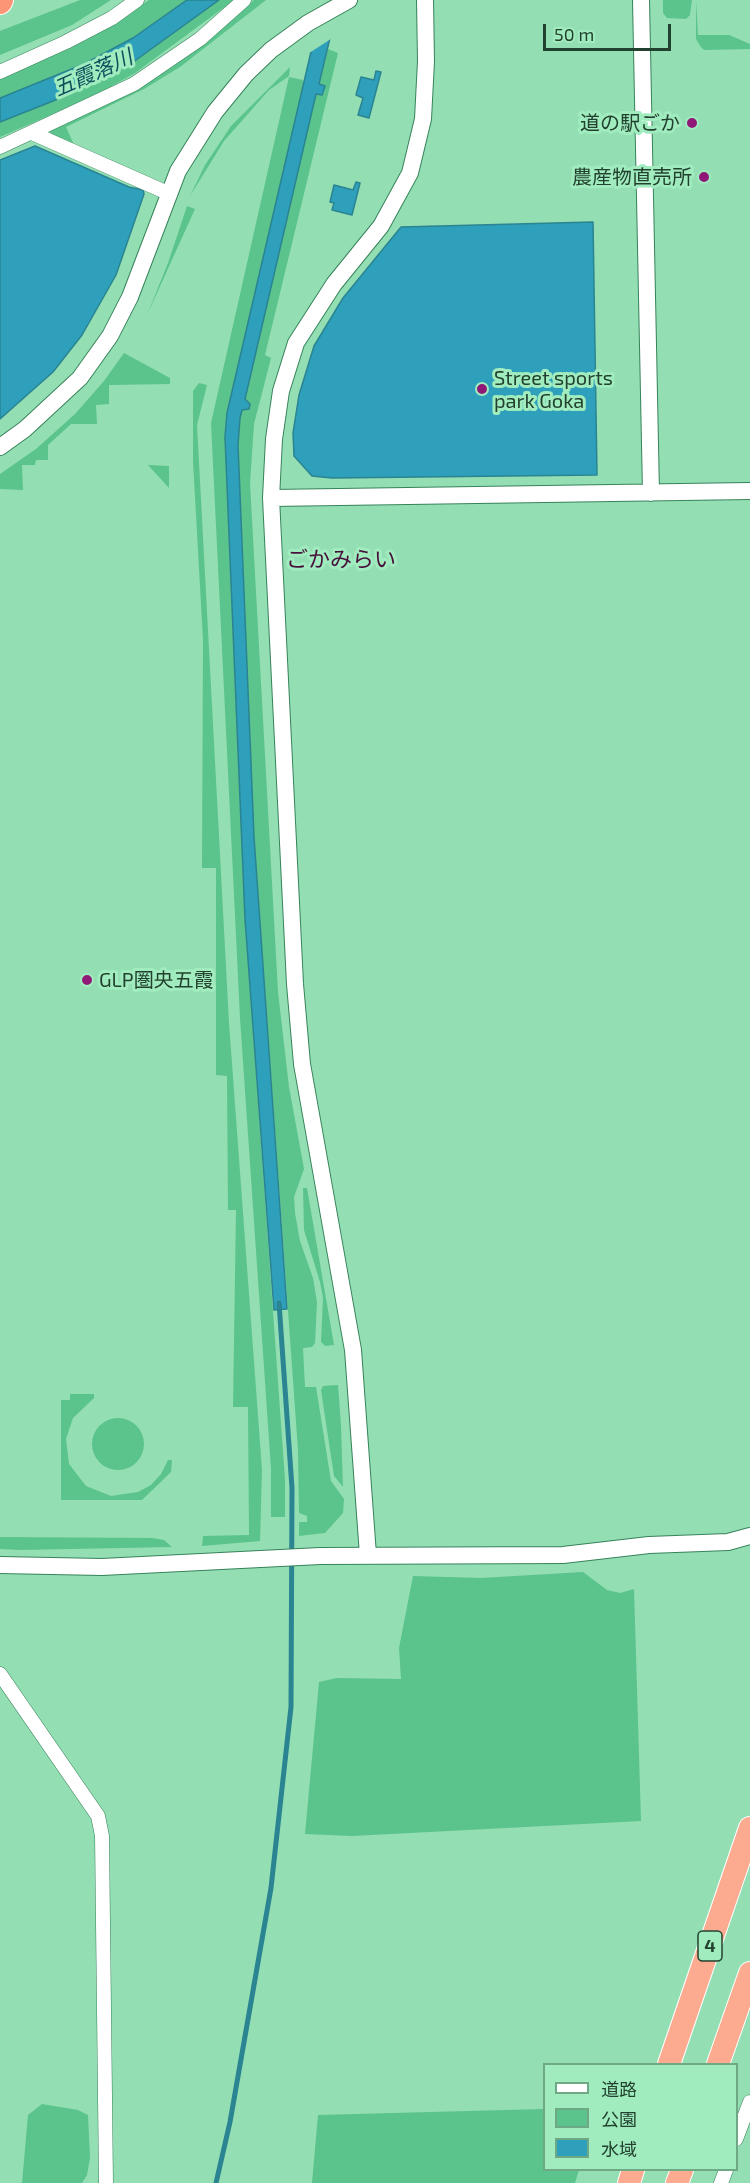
<!DOCTYPE html>
<meta charset="utf-8">
<style>
body{margin:0}
#map{position:relative;width:750px;height:2183px;overflow:hidden;background:#93deb2;font-family:"Exo 2","Noto Sans JP",sans-serif}
canvas{display:block}
.legend{position:absolute;left:543px;top:2063px;width:195px;height:108px;box-sizing:border-box;background:#a0ecbf;border:2px solid #6ea885;margin:0;padding:8px 10px;list-style:none;font-size:18px;color:#22412f}
.legend li{display:flex;align-items:center;gap:12px;height:30px}
.legend b{width:30px;border:2px solid #6ea885}
.scale{position:absolute;left:543px;top:24px;width:128px;height:27px;box-sizing:border-box;border:3px solid #22412f;border-top:0;padding-left:8px;font-size:18px;line-height:21px;white-space:nowrap;color:#22412f;-webkit-text-stroke:4px #a0ecbf;paint-order:stroke}
</style>
<div id="map">
<canvas width="750" height="2183"></canvas>
<ul class="legend">
<li><b style="height:8px;background:#fff"></b>道路</li>
<li><b style="height:16px;background:#5bc38c"></b>公園</li>
<li><b style="height:16px;background:#2ea0bb"></b>水域</li>
</ul>
<div class="scale">50 m</div>
</div>
<script>
const ctx = document.querySelector('canvas').getContext('2d');
ctx.lineJoin = 'round';
function paint(path, color) { ctx.fillStyle = color; ctx.fill(path, 'evenodd'); }
const poly = rows => new Path2D(rows.map(r => 'M' + r).join(''));
function strokePath(path, color, width, dash) { ctx.strokeStyle = color; ctx.lineWidth = width; ctx.lineCap = dash ? 'butt' : 'round'; ctx.setLineDash(dash || []); ctx.stroke(path); }
function write(font, color, halo, rows, align = 'center') {
  ctx.font = font + ' "Exo 2","Noto Sans JP",sans-serif'; ctx.lineWidth = 6; ctx.setLineDash([]); ctx.textBaseline = 'middle'; ctx.strokeStyle = halo; ctx.fillStyle = color; for (const [text, x, y, turn = 0] of rows) {
    ctx.save(); ctx.translate(x, y); ctx.rotate((+turn || 0) * Math.PI / 180); ctx.textAlign = isNaN(turn) ? turn : align; if (halo) ctx.strokeText(text, 0, 0); ctx.fillText(text, 0, 0); ctx.restore();
  }
}
paint(poly([
 [80,0,111,0,72,25,0,55,0,31],
 [149,0,187,0,133,38,84,64,0,98,0,78,86,40],
 [219,0,234,0,135,73,96,95,0,137,0,122,53,101,136,60],
 [254,0,266,0,180,67,144,89,66,127,74,145,52,136,50,131,228,21],
 [663,0,692,0,690,15,686,19,667,18,663,13],
 [696,0,698,35,729,35,750,44,750,49,704,50,701,47,696,39],
 [328,49,338,53,265,355,271,358,254,424,250,483,278,992,289,1087,304,1169,294,1197,295,1213,300,1241,313,1278,317,1302,315,1343,312,1347,303,1348,305,1387,316,1387,331,1481,344,1499,343,1513,325,1533,299,1536,299,1522,307,1522,307,1516,299,1513,298,1450,254,837,238,445,240,418,242,410,249,409,250,404,245,399,316,93,324,85,319,84],
 [290,67,289,76,269,90,224,141,190,196,205,165,231,126],
 [289,77,303,80,303,86,227,413,225,437,245,919,285,1480,285,1517,271,1517,271,1469,240,1018,211,423],
 [187,206,195,209,147,315,168,263],
 [124,353,170,378,170,384,109,385,109,404,96,405,97,424,71,424,48,445,48,460,36,460,35,465,22,465,23,490,0,489,0,474,36,449,75,414,104,381],
 [199,383,207,385,197,425,229,1023,262,1470,260,1541,202,1546,203,1536,249,1535,248,1407,233,1407,236,1210,228,1210,227,1076,216,1075,216,868,202,868,203,640,193,461,193,391],
 [148,465,169,466,169,488],
 [303,1188,307,1188,334,1345,325,1346,321,1342,323,1298,320,1282,304,1230],
 [338,1385,341,1425,343,1487,334,1476,321,1390,323,1386],
 [70,1394,94,1394,94,1398,73,1418,66,1439,69,1464,86,1486,111,1496,138,1492,151,1485,161,1474,168,1460,172,1460,171,1472,142,1500,61,1500,61,1400,70,1400],
 '92 1444a26 26 0 1 1 52 0a26 26 0 1 1-52 0Z',
 [0,1537,152,1538,164,1540,172,1547,20,1550,0,1549],
 [583,1572,607,1590,620,1593,634,1589,641,1821,352,1836,305,1834,319,1682,337,1678,401,1679,399,1648,413,1576,481,1578],
 [42,2104,78,2110,88,2115,90,2158,87,2175,82,2183,22,2183,28,2115],
 [544,2109,544,2170,579,2170,575,2183,312,2183,318,2115]
]), '#5bc38c');
const water = poly([
 [187,0,219,0,136,60,53,101,0,122,0,98,84,64,133,38,187,0],
 [323,0,339,0,319,84,325,86,322,95,316,94,245,399,250,404,249,409,242,410,240,418,238,445,254,837,287,1309,274,1310,245,919,225,437,227,413,323,0],
 [376,71,381,72,369,118,358,115,363,98,356,95,361,77,374,80,376,71],
 [35,146,129,187,143,190,144,194,116,275,82,335,53,372,0,419,0,160,35,146],
 [356,182,360,183,352,215,332,210,334,203,330,202,334,185,353,190,356,182],
 [593,222,597,475,332,478,312,476,294,456,293,433,299,395,314,346,343,298,401,227,593,222]
]);
paint(water, '#2ea0bb');
strokePath(water, '#2a8491', 1.5);
paint(poly([
 [320,0,342,0,334,37,306,55]
]), '#93deb2');
strokePath(poly([
 [216,2183,230,2122,271,1888,291,1707,292,1488,279,1303]
]), '#2a8491', 5);
const minor = poly([
 [0,72,66,42,112,18,137,0],
 [32,133,170,194],
 [0,147,134,84,200,39,244,0],
 [0,1674,98,1816,102,1836,106,2183],
 [736,2139,750,2102],
 [721,2183,726,2170]
]);
const tertiary = poly([
 [641,0,651,493],
 [0,447,25,429,80,378,110,336,130,297,178,171,215,112,246,74,271,50,308,23,349,0],
 [271,498,750,491],
 [368,1555,353,1350,302,1064,295,984,271,498,274,439,281,391,296,343,334,284,381,226,410,173,423,119,426,61,425,0],
 [0,1565,102,1567,320,1556,563,1555,649,1545,728,1542,750,1536]
]);
const trunk = poly([
 [669,2064,750,1828],
 [718,2064,750,1973],
 [629,2183,633,2170],
 [677,2183,682,2170]
]);
const motorway = poly([
 [0,2,1,0]
]);
strokePath(minor, '#37835b', 15);
strokePath(tertiary, '#37835b', 18);
strokePath(trunk, '#fff', 24);
strokePath(motorway, '#fff', 26);
strokePath(minor, '#fff', 14);
strokePath(tertiary, '#fff', 16);
strokePath(trunk, '#fcaa90', 22);
strokePath(motorway, '#fb9575', 24);
for (const [x, y, r, color] of [
 [692,123,6,"#901978"],
 [704,177,6,"#901978"],
 [482,389,6,"#901978"],
 [87,980,6,"#901978"]
]) { const dot = new Path2D(); dot.arc(x, y, r, 0, 2 * Math.PI); ctx.fillStyle = color; ctx.fill(dot); strokePath(dot, '#a0ecbf', 2); }
for (const [x, y, w] of [
 [710,1946,24]
]) { const box = new Path2D(); box.roundRect(x - w / 2, y - 15, w, 30, 4.5); ctx.fillStyle = '#a0ecbf'; ctx.fill(box); strokePath(box, '#22412f', 1.5); }
write('bold 18px', '#22412f', null, [
 ["4",710,1946]
]);
write('20px', '#22412f', '#a0ecbf', [
 ["道の駅ごか",680,123],
 ["農産物直売所",692,177],
 ["Street sports",494,378,"left"],
 ["park Goka",494,401,"left"],
 ["GLP圏央五霞",99,980,"left"]
], 'right');
write('italic 21px', '#0f4e5d', '#a0ecbf', [
 ["五霞落川",93,73,-24]
]);
write('22px', '#47103b', '#a0ecbf', [
 ["ごかみらい",341,560]
]);
</script>
